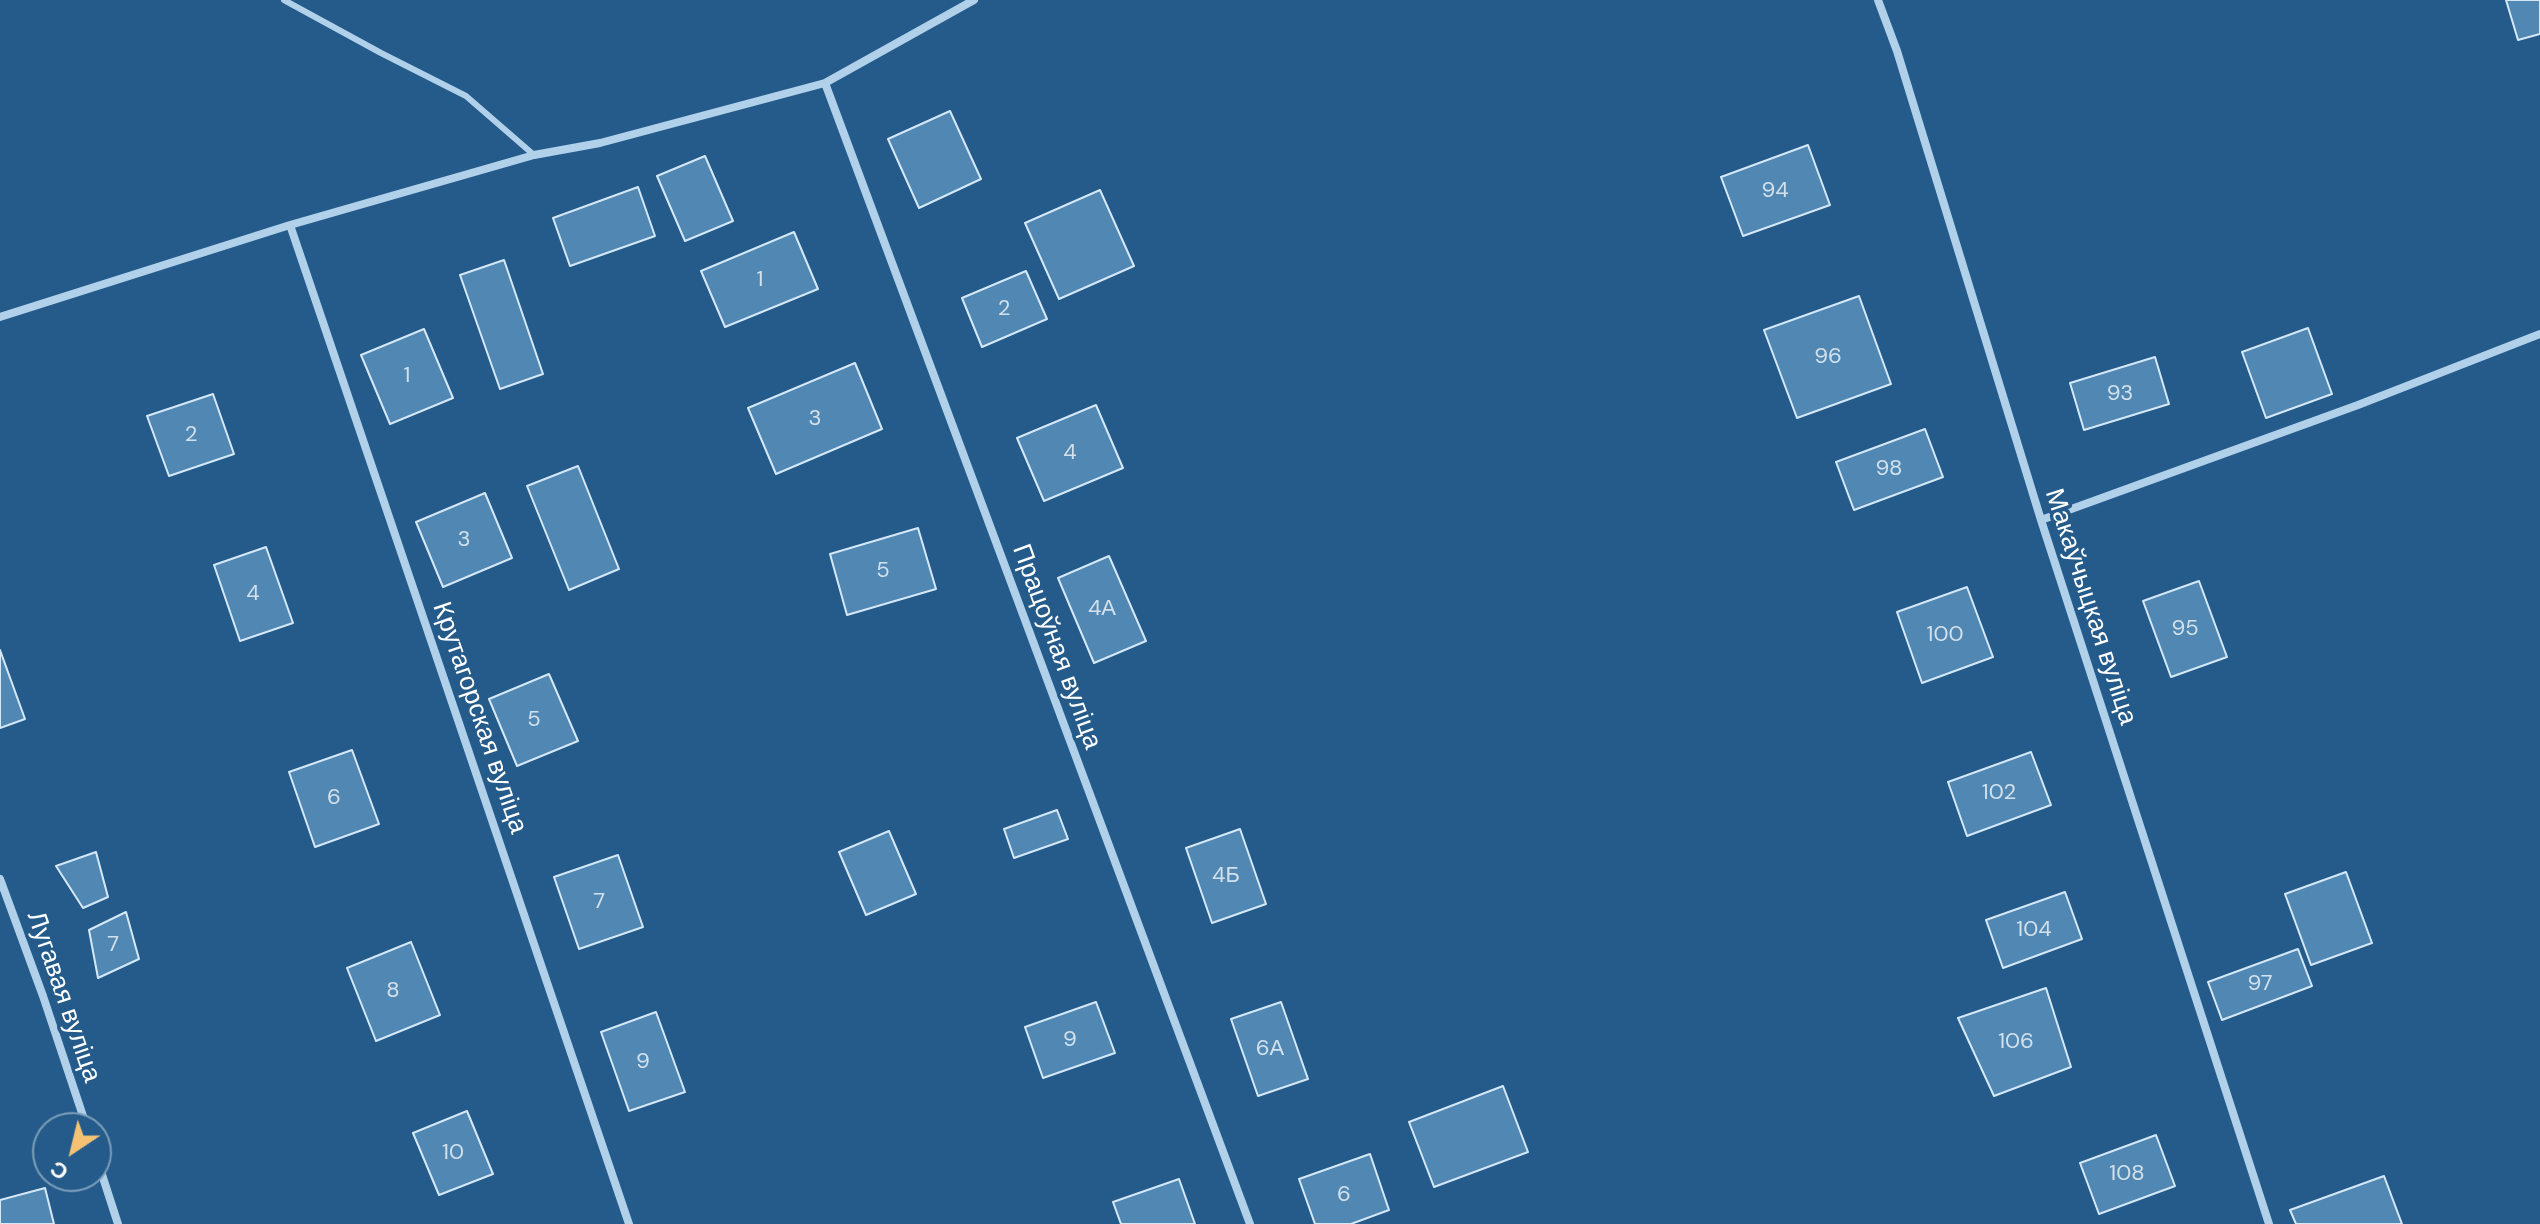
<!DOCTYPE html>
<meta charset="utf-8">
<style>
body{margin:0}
#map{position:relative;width:2540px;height:1224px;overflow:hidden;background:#245b8a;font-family:"DM Sans",sans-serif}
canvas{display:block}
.north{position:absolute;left:32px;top:1112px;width:80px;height:80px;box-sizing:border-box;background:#245b8a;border:2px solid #7c9db9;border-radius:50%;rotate:215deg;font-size:22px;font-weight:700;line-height:32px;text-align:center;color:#fff}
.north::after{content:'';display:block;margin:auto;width:28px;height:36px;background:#f5c274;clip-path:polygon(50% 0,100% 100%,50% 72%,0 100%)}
</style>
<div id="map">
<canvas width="2540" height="1224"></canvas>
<div class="north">С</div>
</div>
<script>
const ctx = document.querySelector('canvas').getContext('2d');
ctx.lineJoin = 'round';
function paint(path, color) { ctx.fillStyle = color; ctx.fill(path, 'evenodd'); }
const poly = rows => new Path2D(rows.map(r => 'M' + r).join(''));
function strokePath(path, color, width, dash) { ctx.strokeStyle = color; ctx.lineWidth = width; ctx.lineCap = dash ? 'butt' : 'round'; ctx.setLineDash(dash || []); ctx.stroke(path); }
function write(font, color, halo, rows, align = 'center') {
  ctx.font = font + ' "DM Sans",sans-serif'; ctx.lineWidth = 7; ctx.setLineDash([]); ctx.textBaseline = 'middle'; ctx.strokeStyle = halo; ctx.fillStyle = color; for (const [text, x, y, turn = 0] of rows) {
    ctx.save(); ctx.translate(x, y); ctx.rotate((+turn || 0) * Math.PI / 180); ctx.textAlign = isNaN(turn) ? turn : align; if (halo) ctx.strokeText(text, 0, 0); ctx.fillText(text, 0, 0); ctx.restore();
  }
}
const building = poly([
 [2506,0,2540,0,2540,34,2518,40,2506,0],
 [950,111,981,179,919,208,888,139,950,111],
 [1808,145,1830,205,1743,236,1721,177,1808,145],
 [705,156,733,221,685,241,657,176,705,156],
 [638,187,655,236,570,266,553,218,638,187],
 [1100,190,1134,266,1059,299,1025,223,1100,190],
 [794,232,818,289,725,327,701,271,794,232],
 [504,260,543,374,500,389,460,275,504,260],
 [1026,271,1047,319,982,347,962,298,1026,271],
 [1859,296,1891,384,1797,418,1764,330,1859,296],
 [2308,328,2332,394,2266,418,2242,352,2308,328],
 [424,329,453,398,390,424,361,355,424,329],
 [2155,357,2169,404,2084,430,2070,383,2155,357],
 [855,363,882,429,776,474,748,408,855,363],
 [213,394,234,454,169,476,147,416,213,394],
 [1096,405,1123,468,1044,501,1017,438,1096,405],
 [1925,429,1943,477,1854,510,1836,462,1925,429],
 [578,466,619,569,569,590,527,486,578,466],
 [485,493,512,558,443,587,416,522,485,493],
 [918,528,936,589,847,615,830,554,918,528],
 [266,547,293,623,240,641,214,565,266,547],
 [1109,556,1146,641,1094,663,1058,578,1109,556],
 [2199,581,2227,657,2171,677,2143,601,2199,581],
 [1967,587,1993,657,1922,683,1897,612,1967,587],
 [0,650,25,719,0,728,0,650],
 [549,674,578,741,517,766,489,699,549,674],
 [352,750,379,824,315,847,289,772,352,750],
 [2031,752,2051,805,1967,836,1948,782,2031,752],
 [1057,810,1068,839,1014,858,1004,829,1057,810],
 [1240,829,1266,904,1212,923,1186,848,1240,829],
 [889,831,916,894,866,915,839,852,889,831],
 [96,852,108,897,83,908,56,866,96,852],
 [618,855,643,927,579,949,554,877,618,855],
 [2346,872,2372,943,2311,965,2285,894,2346,872],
 [2065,892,2082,939,2003,968,1986,920,2065,892],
 [126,912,139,959,98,978,89,930,126,912],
 [411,942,440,1015,376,1041,347,968,411,942],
 [2298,949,2312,986,2222,1020,2208,982,2298,949],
 [2046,988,2071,1067,1994,1096,1958,1018,2046,988],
 [1096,1002,1115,1053,1043,1078,1025,1027,1096,1002],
 [1281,1002,1308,1079,1258,1096,1231,1019,1281,1002],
 [656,1012,685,1092,629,1111,601,1032,656,1012],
 [1503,1086,1528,1152,1434,1187,1409,1122,1503,1086],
 [467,1111,493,1174,439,1195,413,1133,467,1111],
 [2156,1135,2175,1186,2099,1214,2080,1163,2156,1135],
 [1370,1154,1389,1210,1351,1224,1315,1224,1299,1179,1370,1154],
 [2384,1176,2402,1224,2296,1224,2290,1210,2384,1176],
 [1179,1179,1195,1224,1121,1224,1113,1202,1179,1179],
 [45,1188,54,1224,0,1224,0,1200,45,1188]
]);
paint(building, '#5087b3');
strokePath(building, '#d5e8f8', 2);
strokePath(poly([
 [284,0,381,53,466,96,534,155]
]), '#b1d0ea', 6);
strokePath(poly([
 [1878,0,1897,51,2041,520,2269,1224],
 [825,83,1250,1224],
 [290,225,629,1224],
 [0,317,290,225,534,155,600,143,825,83,974,0],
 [2041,520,2358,405,2540,334],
 [0,879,43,996,87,1128],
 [96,1156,118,1224]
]), '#b1d0ea', 8);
write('22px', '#d3e1ec', null, [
 ["94",1775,191],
 ["1",760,280],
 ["2",1004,309],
 ["96",1828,357],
 ["1",407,376],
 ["93",2120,394],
 ["3",815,419],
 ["2",191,435],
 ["4",1070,453],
 ["98",1889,469],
 ["3",464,540],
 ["5",883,571],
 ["4",253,594],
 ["4А",1102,609],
 ["95",2185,629],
 ["100",1945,635],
 ["5",534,720],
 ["102",1999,793],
 ["6",334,798],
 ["4Б",1226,876],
 ["7",599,902],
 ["104",2034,930],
 ["7",113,945],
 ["97",2260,984],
 ["8",393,991],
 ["9",1070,1040],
 ["106",2016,1042],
 ["6А",1270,1049],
 ["9",643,1062],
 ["10",453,1153],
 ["108",2127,1174],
 ["6",1344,1195]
]);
write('26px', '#fff', '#245b8a', [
 ["Макаўчыцкая вуліца",2090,607,72],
 ["Працоўная вуліца",1056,647,70],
 ["Крутагорская вуліца",479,718,71],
 ["Лугавая вуліца",63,997,71]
]);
</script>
